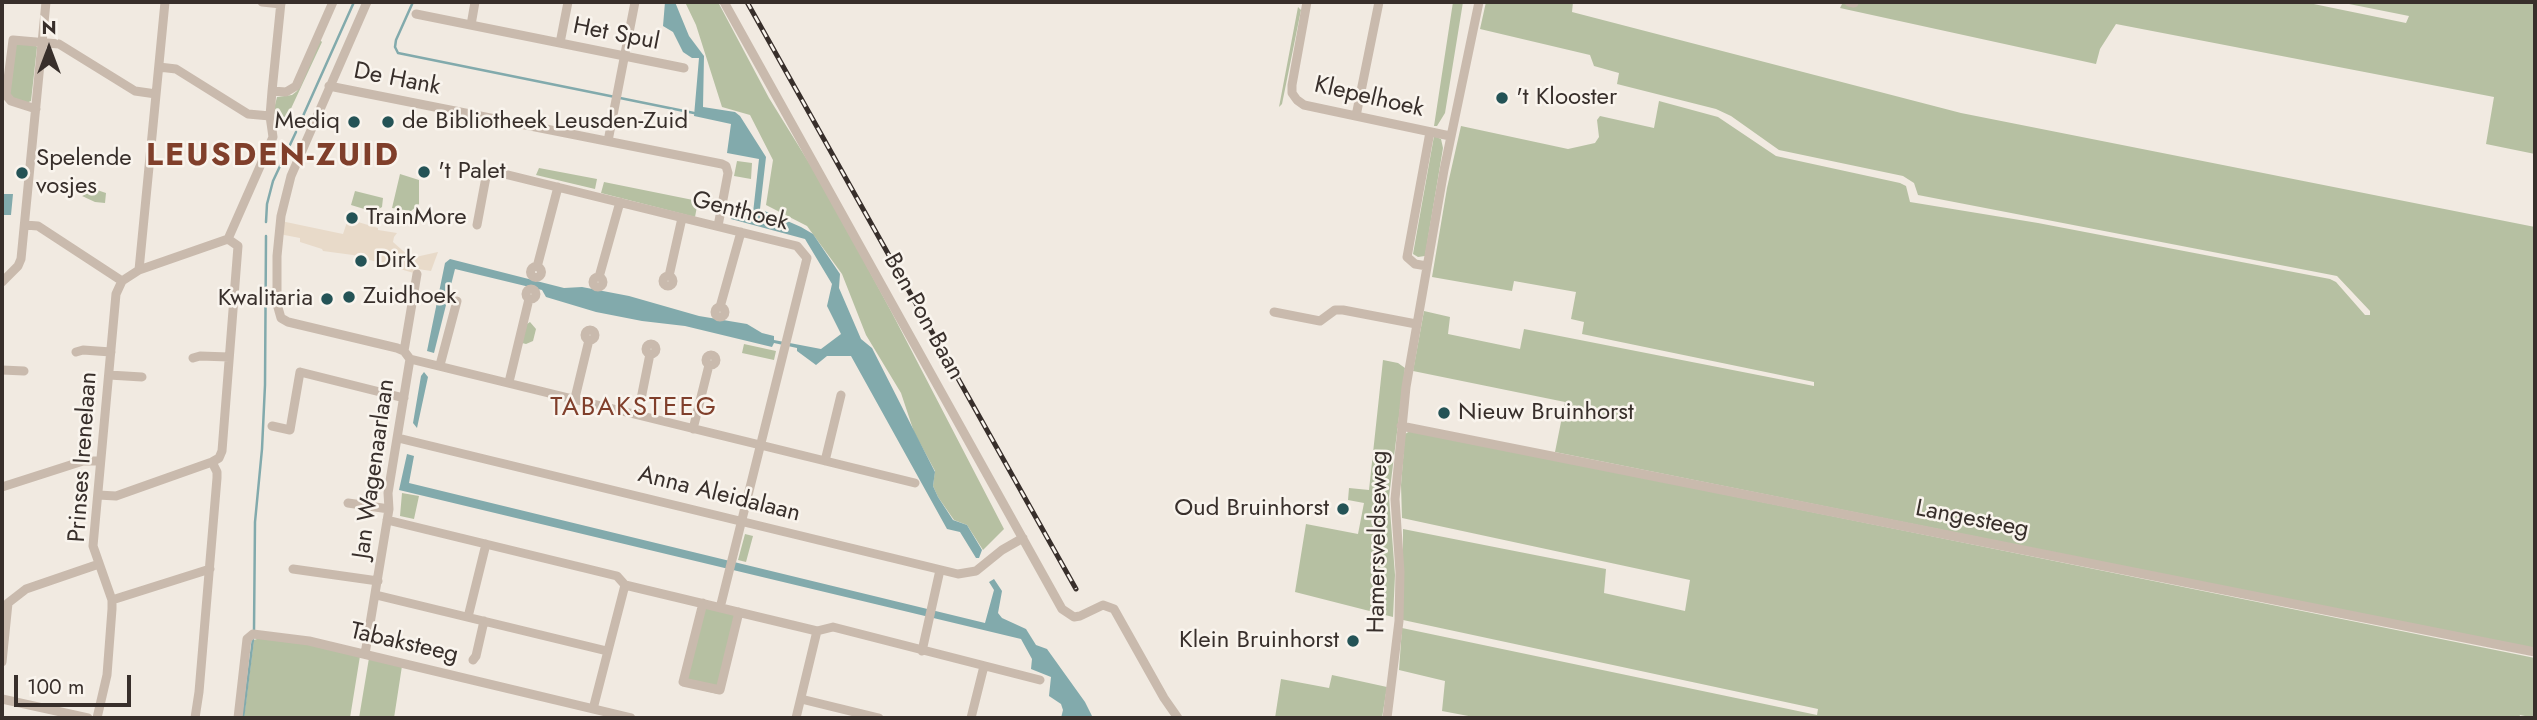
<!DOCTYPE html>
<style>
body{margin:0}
#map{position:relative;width:2537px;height:720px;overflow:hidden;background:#f1eae1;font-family:Jost,sans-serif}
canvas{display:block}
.frame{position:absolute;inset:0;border:4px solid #382f2b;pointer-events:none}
.north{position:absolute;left:14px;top:14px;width:70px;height:70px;-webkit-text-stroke:5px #f9f4ed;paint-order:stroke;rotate:0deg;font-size:19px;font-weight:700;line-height:28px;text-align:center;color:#382f2b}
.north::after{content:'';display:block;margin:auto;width:24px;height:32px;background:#382f2b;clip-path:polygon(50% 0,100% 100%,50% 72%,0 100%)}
.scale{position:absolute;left:14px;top:675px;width:117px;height:32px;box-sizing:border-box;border:4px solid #382f2b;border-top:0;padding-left:9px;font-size:21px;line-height:24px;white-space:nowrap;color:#382f2b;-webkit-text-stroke:5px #f9f4ed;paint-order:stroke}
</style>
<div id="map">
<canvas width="2537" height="720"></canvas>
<div class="frame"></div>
<div class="north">N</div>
<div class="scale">100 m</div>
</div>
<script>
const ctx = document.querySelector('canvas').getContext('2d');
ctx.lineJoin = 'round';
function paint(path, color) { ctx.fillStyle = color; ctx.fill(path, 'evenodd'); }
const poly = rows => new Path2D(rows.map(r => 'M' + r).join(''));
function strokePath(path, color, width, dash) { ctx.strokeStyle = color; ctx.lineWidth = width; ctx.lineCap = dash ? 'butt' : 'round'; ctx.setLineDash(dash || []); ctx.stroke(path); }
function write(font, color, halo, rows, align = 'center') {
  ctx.font = font + ' Jost,sans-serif'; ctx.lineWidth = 5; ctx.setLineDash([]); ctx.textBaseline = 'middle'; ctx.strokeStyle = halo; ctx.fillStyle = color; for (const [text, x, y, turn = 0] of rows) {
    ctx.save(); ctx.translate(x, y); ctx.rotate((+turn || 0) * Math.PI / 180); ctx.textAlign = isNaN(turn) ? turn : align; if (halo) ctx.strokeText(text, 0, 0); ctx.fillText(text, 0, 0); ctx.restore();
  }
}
paint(poly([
 [685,2,718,2,769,98,824,187,892,313,1004,529,983,550,967,525,954,520,938,497,933,486,935,471,914,432,901,393,866,335,842,274,807,226,766,205,773,160,750,115,722,107,696,25],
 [1453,2,1463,2,1445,113,1437,126,1434,126],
 [1486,2,1573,2,1572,12,1961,113,2535,227,2535,649,1555,452,1565,402,1413,371,1424,311,1450,317,1448,334,1520,349,1524,329,1814,386,1814,382,1582,334,1584,322,1571,319,1576,292,1514,281,1512,291,1432,277,1447,188,1461,126,1568,149,1595,143,1599,137,1597,120,1600,116,1654,128,1659,101,1718,117,1776,156,1900,183,1906,186,1910,202,2038,223,2330,279,2336,282,2365,315,2370,315,2370,311,2337,276,1918,195,1914,183,1903,176,1779,150,1731,116,1716,109,1617,84,1619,73,1594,66,1590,55,1480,29],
 [1843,2,2304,2,2406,23,2409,16,2339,2,2535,2,2535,154,2486,144,2494,97,2116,24,2100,49,2096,64,1840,8],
 [1298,7,1301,10,1282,104,1279,107],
 [320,40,322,42,288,115,283,118,273,113,277,97,292,95,297,91],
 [14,43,34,44,37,47,31,101,26,103,14,99,9,94],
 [1434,136,1441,139,1443,148,1425,256,1418,257,1413,254],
 [737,161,752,163,751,179,734,176],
 [539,168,597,179,595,189,536,175],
 [400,174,419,180,419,204,411,211,392,208],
 [604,182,698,201,695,217,601,193],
 [94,189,106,193,105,203,95,202,82,196],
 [355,191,383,198,382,207,374,212,351,205],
 [530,322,536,329,533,341,526,344,522,343,527,324],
 [744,344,776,351,774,360,742,353],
 [1383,360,1398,363,1405,368,1389,497,1395,575,1393,617,1295,592,1306,524,1358,534,1364,503,1348,500,1349,488,1369,490],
 [1410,431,2535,658,2535,718,2520,715,2519,718,1479,718,1442,711,1445,681,1399,670,1402,628,1817,715,1818,709,1403,620,1403,529,1606,569,1604,593,1685,611,1690,580,1402,518,1401,485,1405,434],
 [402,493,419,496,414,519,400,516],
 [745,534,753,536,746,562,738,560],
 [704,607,737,615,718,694,685,686],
 [263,637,275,637,360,656,350,718,244,718,254,640],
 [369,658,402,666,394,718,359,718],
 [1332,675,1387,687,1382,718,1275,718,1281,679,1329,688]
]), '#b6c0a2');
paint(poly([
 [348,219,378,228,378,230,397,233,394,237,393,242,411,258,438,252,431,271,418,269,417,274,353,255,323,251,322,249,300,242,300,238,279,234,281,221,343,234]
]), '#e8dac9');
paint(poly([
 [665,2,675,2,689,36,704,56,703,107,735,112,740,116,766,157,760,209,801,227,813,234,840,274,839,288,861,339,872,348,935,472,933,486,938,497,953,520,967,525,982,550,979,558,976,558,960,532,947,529,851,356,827,356,816,365,797,351,797,348,774,343,772,347,685,326,642,321,596,312,546,297,542,290,455,269,434,353,427,351,445,263,450,259,564,288,582,287,629,296,699,316,747,324,762,333,774,336,774,340,821,349,841,334,827,306,832,284,805,239,731,219,730,212,734,209,753,213,759,159,727,153,731,124,694,116,699,58,692,58,683,52,673,32,663,26],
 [2,194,13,194,11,215,2,215],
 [424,372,428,377,417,428,413,423,421,376],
 [407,454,414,456,409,483,985,623,994,590,989,582,994,579,1002,591,998,613,1002,618,1026,629,1036,645,1047,649,1085,702,1093,718,1061,718,1063,710,1061,704,1049,696,1051,677,1031,669,1032,659,1021,639,399,490]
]), '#82aaac');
strokePath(poly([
 [413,2,396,40,395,47,398,53,694,113],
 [303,116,354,2],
 [266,222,267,204,273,181,296,132],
 [254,630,255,522,262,449,265,385,266,236],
 [243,718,253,639]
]), '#82aaac', 2.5);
strokePath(poly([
 [262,2,281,4],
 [724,2,1062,609,1074,617,1080,616,1103,605,1114,609,1164,698,1178,718],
 [1307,2,1292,85,1292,93,1297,100,1304,105,1450,136],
 [1849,2,1854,3],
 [416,14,684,68],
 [471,25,475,2],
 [560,43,568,2],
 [159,67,176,69,248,114,270,116],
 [329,86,722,164,726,166,728,173,718,226],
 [272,91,281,2],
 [36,109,11,101,6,95,13,40,59,44,135,91,156,94],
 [1356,116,1379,2],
 [608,141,635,2],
 [25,225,38,226,122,281,139,270,228,239],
 [477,225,486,177,489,173,496,172,797,246,807,258,720,608],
 [228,239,273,137,270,116,272,91,286,92,296,86,333,2],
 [1427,266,1415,264,1407,257,1430,132],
 '530.5 272a5.5 5.5 0 1 1 11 0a5.5 5.5 0 1 1-11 0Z',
 [537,267,558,187],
 [139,270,165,2],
 '663 281a5 5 0 1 1 10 0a5 5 0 1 1-10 0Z',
 [669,276,682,218],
 '593 282a5 5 0 1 1 10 0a5 5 0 1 1-10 0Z',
 [599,277,620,202],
 [2,282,18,266,21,259,46,2],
 '526 294a5 5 0 1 1 10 0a5 5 0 1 1-10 0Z',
 [720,307,741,232],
 '715 312a5 5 0 1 1 10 0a5 5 0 1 1-10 0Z',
 [1274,312,1320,321,1335,310,1343,310,1416,324],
 '585 335a5 5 0 1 1 10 0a5 5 0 1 1-10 0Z',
 '646 349a5 5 0 1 1 10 0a5 5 0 1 1-10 0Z',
 [404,351,417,274],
 [76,352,83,350,111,352],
 '706 360a5 5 0 1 1 10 0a5 5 0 1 1-10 0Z',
 [193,358,200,356,229,357],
 [410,359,915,483],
 [440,365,457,301],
 [2,370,24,371],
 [109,375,142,377],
 [509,382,529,299],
 [575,398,589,340],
 [638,414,650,354],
 [272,426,290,430,300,372,404,398],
 [1401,426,2535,652],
 [693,429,709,365],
 [398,438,958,574,976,571,1002,550,1023,538],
 [825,461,841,395],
 [2,487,83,461,100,461],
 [98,495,116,496,212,462],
 [348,503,389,509],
 [387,520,617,576,625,585],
 [293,569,378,581],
 [625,585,817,631,833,627,1040,680],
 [376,595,607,651],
 [112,600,210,569],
 [8,603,26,589,99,564],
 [703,603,683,682,720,690,739,612],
 [468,617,486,544],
 [922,651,940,570],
 [365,654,389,509,388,493,410,359,404,351,397,348,288,322,281,318,277,304,277,256,281,216,291,176,367,2],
 [473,660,476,656,484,621],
 [2,662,8,603],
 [2,699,88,718],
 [801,699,879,718],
 [593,709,625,585],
 [97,718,107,675,112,609,112,600,93,546,116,294,122,281],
 [195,718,199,692,217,478,217,472,212,462,219,458,222,451,238,246,228,239],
 [238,718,247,639,253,634,309,641,631,718],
 [796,718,817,631],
 [971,718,984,666],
 [1387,718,1399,621,1400,572,1395,499,1406,387,1444,170,1479,2]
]), '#c9baad', 9);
const rail = poly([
 [747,2,1076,589]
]);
strokePath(rail, '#382f2b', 5);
strokePath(rail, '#f9f4ed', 2.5, [8]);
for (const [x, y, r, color] of [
 [1502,98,7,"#245356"],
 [354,122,7,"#245356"],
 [388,122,7,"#245356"],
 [424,172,7,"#245356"],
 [22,173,7,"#245356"],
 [352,218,7,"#245356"],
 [361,261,7,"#245356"],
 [349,297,7,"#245356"],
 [327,299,7,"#245356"],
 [1444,413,7,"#245356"],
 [1343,509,7,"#245356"],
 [1353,641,7,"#245356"]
]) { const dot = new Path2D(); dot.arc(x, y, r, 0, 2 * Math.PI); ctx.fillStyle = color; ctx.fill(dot); strokePath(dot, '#f9f4ed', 2.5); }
write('24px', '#382f2b', '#f9f4ed', [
 ["Het Spul",616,35,11],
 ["De Hank",397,80,11],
 ["Klepelhoek",1369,98,13],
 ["Genthoek",740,212,14],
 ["Ben Pon Baan",923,317,61],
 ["Prinses Irenelaan",84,457,-86],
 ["Jan Wagenaarlaan",375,469,-82],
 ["Anna Aleidalaan",719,495,14],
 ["Langesteeg",1972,520,11],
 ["Hamersveldseweg",1379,542,-89],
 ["Tabaksteeg",404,644,13]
]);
write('24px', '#382f2b', '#f9f4ed', [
 ["'t Klooster",1516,98],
 ["Mediq",340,122,"right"],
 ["de Bibliotheek Leusden-Zuid",402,122],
 ["Spelende",36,159],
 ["vosjes",36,187],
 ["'t Palet",438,172],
 ["TrainMore",366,218],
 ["Dirk",375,261],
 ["Zuidhoek",363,297],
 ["Kwalitaria",313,299,"right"],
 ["Nieuw Bruinhorst",1458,413],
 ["Oud Bruinhorst",1329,509,"right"],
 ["Klein Bruinhorst",1339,641,"right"]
], 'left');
ctx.letterSpacing = '2px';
write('26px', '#803f2b', '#f9f4ed', [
 ["TABAKSTEEG",634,409]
]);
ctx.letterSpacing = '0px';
ctx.letterSpacing = '2px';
write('bold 32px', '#803f2b', '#f9f4ed', [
 ["LEUSDEN-ZUID",273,157]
]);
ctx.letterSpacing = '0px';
</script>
